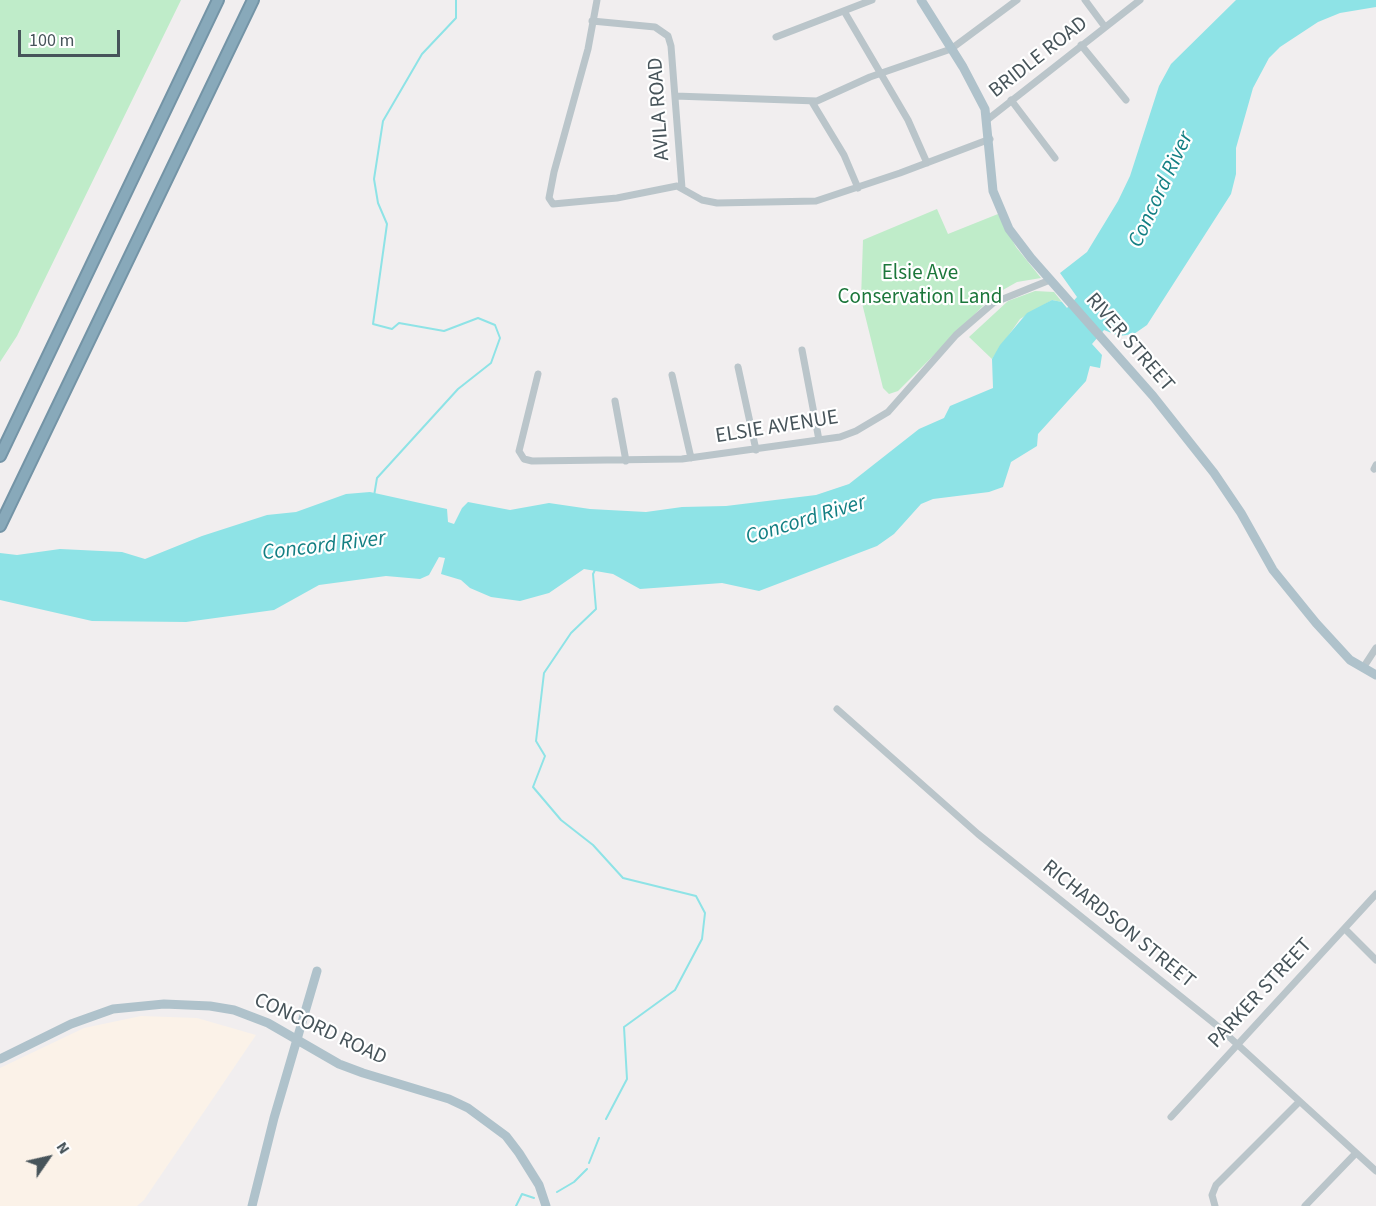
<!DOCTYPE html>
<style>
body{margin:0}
#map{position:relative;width:1376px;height:1206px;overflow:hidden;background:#f1eeef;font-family:"Source Sans 3",sans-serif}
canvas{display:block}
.north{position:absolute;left:18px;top:1128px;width:60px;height:60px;-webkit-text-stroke:4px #fff;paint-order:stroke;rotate:56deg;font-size:16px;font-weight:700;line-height:24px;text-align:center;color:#47545a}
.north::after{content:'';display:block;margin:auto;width:21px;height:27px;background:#47545a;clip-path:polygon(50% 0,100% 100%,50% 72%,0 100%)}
.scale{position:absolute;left:18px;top:30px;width:102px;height:27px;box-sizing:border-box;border:3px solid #47545a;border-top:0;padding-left:8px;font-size:18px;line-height:21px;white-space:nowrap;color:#47545a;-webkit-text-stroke:4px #fff;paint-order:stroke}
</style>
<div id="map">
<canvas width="1376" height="1206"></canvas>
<div class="north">N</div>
<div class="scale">100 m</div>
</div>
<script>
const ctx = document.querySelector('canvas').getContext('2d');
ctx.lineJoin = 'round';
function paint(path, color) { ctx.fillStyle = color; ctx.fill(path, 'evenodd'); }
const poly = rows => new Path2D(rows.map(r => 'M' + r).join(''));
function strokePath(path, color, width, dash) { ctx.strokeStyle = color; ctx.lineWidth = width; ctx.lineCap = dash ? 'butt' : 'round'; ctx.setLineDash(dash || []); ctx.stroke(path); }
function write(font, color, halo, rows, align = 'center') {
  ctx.font = font + ' "Source Sans 3",sans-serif'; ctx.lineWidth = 4.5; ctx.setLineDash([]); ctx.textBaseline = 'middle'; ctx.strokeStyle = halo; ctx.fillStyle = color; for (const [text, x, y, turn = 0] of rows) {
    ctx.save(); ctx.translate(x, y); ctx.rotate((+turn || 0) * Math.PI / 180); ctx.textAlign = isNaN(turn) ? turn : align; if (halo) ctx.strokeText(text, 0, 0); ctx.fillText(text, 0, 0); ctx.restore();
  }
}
paint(poly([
 [141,1016,197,1018,256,1035,144,1200,137,1206,0,1206,0,1068,84,1028]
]), '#fbf2e8');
paint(poly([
 [0,0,181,0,17,336,0,362],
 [937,209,948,234,998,214,1016,247,1041,278,1017,282,994,295,898,391,889,394,883,388,861,299,863,240],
 [1035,291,1054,292,1062,302,1052,300,1020,319,992,359,969,337,1008,301]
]), '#bfecc9');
paint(poly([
 [1236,0,1376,0,1376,7,1340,13,1318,22,1280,47,1269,58,1253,88,1236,148,1236,174,1231,194,1147,325,1134,334,1119,336,1104,330,1092,344,1102,355,1100,368,1090,366,1086,381,1038,434,1037,446,1011,462,1003,487,989,492,933,499,921,504,894,534,877,546,759,591,722,583,640,589,613,574,584,569,549,593,520,601,491,597,470,588,461,580,441,574,445,558,439,557,429,575,420,579,386,576,319,585,274,610,186,622,92,621,0,600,0,553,17,555,60,549,122,552,145,559,202,536,267,515,296,512,346,494,370,492,447,509,448,522,454,524,462,508,468,502,510,510,549,503,590,509,646,512,682,507,726,506,816,495,849,484,919,429,944,418,950,406,993,388,992,359,1000,345,1027,313,1052,300,1062,302,1067,308,1077,297,1060,273,1087,252,1118,201,1130,176,1159,86,1171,64]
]), '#8ee3e6');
strokePath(poly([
 [374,496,377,478,458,389,491,363,500,338,495,325,478,318,444,331,399,323,392,329,373,324,387,224,378,203,374,179,383,121,422,54,456,18,456,0],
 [596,568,593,574,596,609,571,633,544,673,536,741,545,756,533,787,561,820,593,845,623,878,696,896,705,913,702,939,675,990,624,1027,627,1079,606,1119],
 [589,1163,599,1138],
 [557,1192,574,1182,587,1169],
 [516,1206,522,1194,534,1198]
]), '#8ee3e6', 2);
const highway = poly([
 [0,456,218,0],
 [0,526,253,0]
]);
strokePath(highway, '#7494a6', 14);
strokePath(poly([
 [597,0,588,49,554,172,549,198,553,204,617,198,677,186,702,200,717,203,816,201,900,173,990,139],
 [1085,0,1105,27],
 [844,11,908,120,927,163],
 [592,21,655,27,668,36,671,46,682,188],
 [776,37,872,0],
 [1081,45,1126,100],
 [675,96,817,101,870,77,951,49,1017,0],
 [1011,100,1055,158],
 [812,102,844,155,858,188],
 [987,120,1140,0],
 [802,350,819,440],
 [738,367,756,450],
 [538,374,519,451,524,459,532,461,682,459,840,437,856,431,888,412,956,335,993,303,1050,280],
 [672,375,691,458],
 [615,401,626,461],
 [1374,469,1376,465],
 [1363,668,1376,648],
 [837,709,978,834,1215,1024,1376,1171],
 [1345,929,1376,960],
 [1171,1117,1376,894],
 [1215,1206,1212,1195,1216,1185,1299,1102],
 [1305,1206,1356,1153]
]), '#bac5ca', 7);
strokePath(poly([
 [921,0,963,67,985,109,993,191,1009,229,1031,258,1153,396,1214,473,1241,513,1273,570,1316,623,1350,660,1376,675],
 [0,1059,71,1024,113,1009,164,1004,210,1006,234,1010,268,1023,339,1064,363,1073,449,1099,468,1108,506,1136,519,1153,539,1185,546,1206],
 [252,1206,274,1118,317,971]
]), '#afc2cb', 9);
strokePath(highway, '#88a9ba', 10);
write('21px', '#47545a', '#fff', [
 ["BRIDLE ROAD",1039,58,-38],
 ["AVILA ROAD",660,109,-94],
 ["RIVER STREET",1129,343,49],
 ["ELSIE AVENUE",777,428,-9],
 ["RICHARDSON STREET",1118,925,39],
 ["PARKER STREET",1261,994,-47],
 ["CONCORD ROAD",320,1030,25]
]);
write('21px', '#1c773b', '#fff', [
 ["Elsie Ave",920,274],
 ["Conservation Land",920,298]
]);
write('italic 22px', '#137f83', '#fff', [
 ["Concord River",1162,190,-65],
 ["Concord River",806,521,-17],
 ["Concord River",324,547,-7]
]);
</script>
